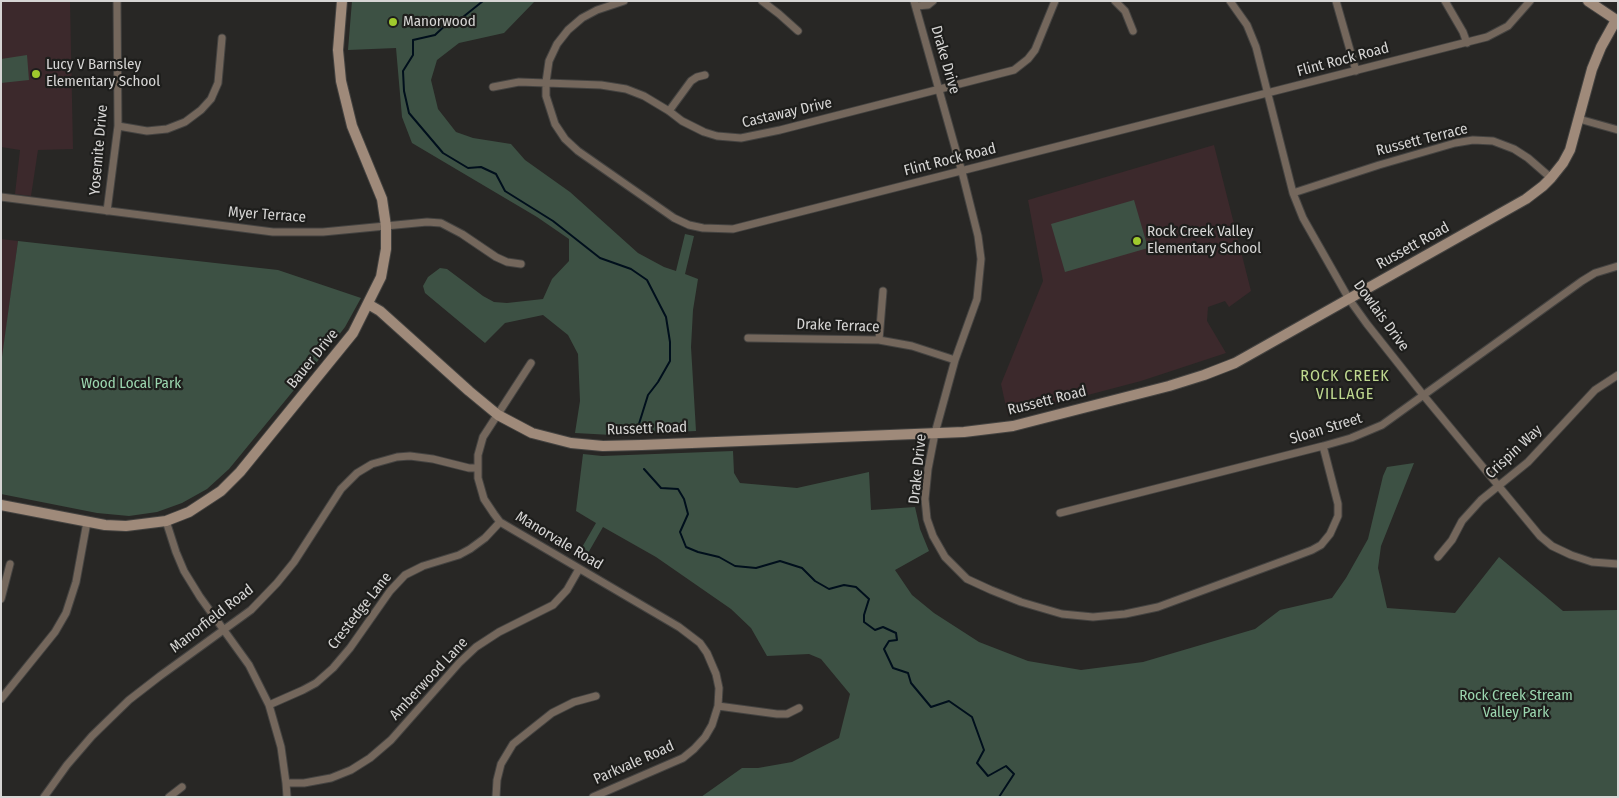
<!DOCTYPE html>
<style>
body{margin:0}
#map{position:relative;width:1619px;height:798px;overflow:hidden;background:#282725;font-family:"Fira Sans Condensed",sans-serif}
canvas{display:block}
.frame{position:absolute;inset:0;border:2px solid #d6d5d4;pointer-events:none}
</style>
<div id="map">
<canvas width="1619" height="798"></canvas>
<div class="frame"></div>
</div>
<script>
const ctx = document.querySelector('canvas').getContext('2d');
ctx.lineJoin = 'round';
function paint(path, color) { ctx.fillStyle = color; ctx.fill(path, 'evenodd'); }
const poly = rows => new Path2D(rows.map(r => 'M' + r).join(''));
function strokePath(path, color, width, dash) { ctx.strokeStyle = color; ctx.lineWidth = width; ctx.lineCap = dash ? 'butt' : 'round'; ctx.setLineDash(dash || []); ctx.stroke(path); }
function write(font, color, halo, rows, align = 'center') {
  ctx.font = font + ' "Fira Sans Condensed",sans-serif'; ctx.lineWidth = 4.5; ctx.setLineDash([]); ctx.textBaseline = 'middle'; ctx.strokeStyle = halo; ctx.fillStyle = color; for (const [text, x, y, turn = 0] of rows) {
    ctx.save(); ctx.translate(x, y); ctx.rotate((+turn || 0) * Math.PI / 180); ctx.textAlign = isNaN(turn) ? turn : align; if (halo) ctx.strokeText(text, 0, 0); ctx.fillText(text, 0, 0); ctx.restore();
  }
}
paint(poly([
 [1,1,70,1,73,149,38,150,31,196,15,194,20,150,1,147],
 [1214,145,1251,291,1229,307,1225,301,1208,307,1207,321,1226,353,1141,381,1008,416,1001,384,1043,281,1028,200],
 [1,239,18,241,1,369]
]), '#3c292c');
paint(poly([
 [352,1,535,1,504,33,459,43,437,60,431,80,438,109,456,132,473,138,511,144,525,160,570,192,638,253,664,267,676,271,685,234,694,236,685,274,698,279,693,310,691,347,696,431,612,435,575,433,580,401,578,354,568,335,543,315,505,323,485,343,425,293,423,286,428,277,440,268,447,269,483,296,494,302,507,303,543,299,552,279,569,261,569,239,537,217,412,143,402,117,396,48,348,50],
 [27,55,29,80,1,83,1,59],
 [1134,200,1148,248,1065,272,1051,224],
 [18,241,278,270,361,298,345,327,335,340,229,469,207,489,182,503,157,512,129,516,97,513,1,494,1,364],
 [733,451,734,473,740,483,797,488,869,472,871,510,915,507,920,529,929,551,895,570,912,595,934,613,979,642,1028,661,1081,670,1143,662,1255,629,1280,610,1332,598,1346,578,1368,539,1383,476,1387,467,1414,463,1381,546,1378,568,1387,608,1455,613,1499,557,1563,611,1618,610,1618,797,701,797,742,768,758,768,792,762,839,738,850,694,821,659,809,654,767,656,751,628,731,609,656,557,603,527,584,560,577,556,596,523,576,511,583,454,602,456]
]), '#3d5144');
strokePath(poly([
 [483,1,463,17,451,20,435,35,413,40,413,55,403,71,404,91,409,113,443,153,468,168,481,167,496,174,505,191,553,221,600,258,631,269,647,280,666,317,670,342,670,361,658,382,648,395,638,427],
 [644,469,661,488,678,489,684,499,688,514,680,532,686,547,698,552,719,557,735,566,756,568,780,561,802,568,815,581,829,589,844,585,856,587,869,599,864,615,864,622,875,630,883,627,896,633,897,640,889,641,884,649,893,668,908,673,911,683,931,707,949,701,972,717,984,750,977,763,988,776,1006,766,1014,774,999,797]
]), '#000f1c', 2);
const street = poly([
 [624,1,597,10,582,18,568,30,557,44,549,61,546,82,546,96,555,124,565,139,578,151,674,218,689,225,703,228,733,229,1487,37,1508,26,1530,1],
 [762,1,779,14,798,31],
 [914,1,962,172,978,236,981,259,977,299,955,360,935,433,928,469,925,499,927,519,933,536,945,557,967,579,991,590,1021,602,1062,614,1093,617,1125,614,1158,607,1291,558,1312,550,1321,545,1330,534,1338,516,1338,504,1323,446],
 [1115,1,1125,11,1133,31],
 [1230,1,1247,25,1256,47,1293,193,1303,218,1349,299,1367,324,1424,396,1540,536,1552,546,1571,555,1592,562,1618,564],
 [1336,1,1356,71],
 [1445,1,1463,32,1467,43],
 [916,6,928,5,933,1],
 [493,87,519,82,601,85,626,89,644,96,669,111,682,121,704,132,717,136,741,138,780,130,1014,70,1028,59,1035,50,1055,1],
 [669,111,691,81,697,77,705,75],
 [1579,119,1618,130],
 [118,126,147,131,167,129,185,122,201,110,211,99,218,83,222,38],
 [1293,193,1379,165,1455,143,1473,140,1493,141,1514,149,1528,158,1551,178],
 [1,197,273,232,323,232,427,222,441,223,462,234,496,257,507,262,521,264],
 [107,211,118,126,117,1],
 [748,338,879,340,912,346,955,360],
 [879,340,883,291],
 [531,363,483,437,478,455,478,478,484,499,494,514,500,522,679,627,700,643,707,653,716,674,719,688,718,706,712,725,705,737,694,749,683,758,593,797],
 [1060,513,1323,446,1351,438,1382,425,1582,281,1595,273,1618,266],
 [166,521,176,552,184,571,200,597,249,665,269,705,281,747,286,783,287,797],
 [1438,557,1452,540,1462,521,1481,500,1528,462,1595,390,1618,375],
 [1,599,10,564],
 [1,699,55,632,66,613,76,582,87,522],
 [269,705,303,690,316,683,333,668,350,648,390,591,405,575,423,566,459,555,470,549,485,538,500,522],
 [718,706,777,714,787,714,799,708],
 [286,783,304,783,331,778,351,770,370,758,391,740,459,663,476,647,499,632,553,605,567,590,579,569],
 [44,797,67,765,92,736,129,700,160,676,251,610,277,583,294,562,341,489,357,473,372,464,397,457,410,456,433,459,469,468,478,468],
 [169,797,182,787],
 [496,797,497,780,501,764,513,744,552,713,574,702,596,696]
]);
const secondary = poly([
 [1588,1,1618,21],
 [368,304,380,311,469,391,498,415,532,433,571,443,603,446,642,445,964,432,1013,426,1169,386,1204,375,1235,363,1526,199,1543,186,1551,178,1563,163,1570,150,1592,69,1601,47,1616,20],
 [1,505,105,525,126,526,166,521,189,512,221,491,240,472,353,333,381,277,386,249,386,226,382,199,352,126,341,81,338,50,342,1]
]);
strokePath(street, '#444341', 9);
strokePath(secondary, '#444341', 12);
strokePath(street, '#74675c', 7);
strokePath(secondary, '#9f8a7a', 10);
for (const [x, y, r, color] of [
 [393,22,5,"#9fca2d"],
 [36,74,5,"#9fca2d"],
 [1137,241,5,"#9fca2d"]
]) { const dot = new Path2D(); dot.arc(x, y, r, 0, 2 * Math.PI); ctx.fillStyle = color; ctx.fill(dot); strokePath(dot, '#1e1e1c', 2); }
write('15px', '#d6d5d4', '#1e1e1c', [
 ["Manorwood",403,22],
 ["Lucy V Barnsley",46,65],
 ["Elementary School",46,82],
 ["Rock Creek Valley",1147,232],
 ["Elementary School",1147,249]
], 'left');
write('15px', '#d6d5d4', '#1e1e1c', [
 ["Drake Drive",945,60,74],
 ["Flint Rock Road",1343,60,-15],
 ["Castaway Drive",787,113,-13],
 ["Russett Terrace",1422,140,-14],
 ["Yosemite Drive",99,150,-85],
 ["Flint Rock Road",950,160,-14],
 ["Myer Terrace",267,215,4],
 ["Russett Road",1413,246,-29],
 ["Dowlais Drive",1381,316,54],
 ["Drake Terrace",838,326,2],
 ["Bauer Drive",313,359,-51],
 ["Russett Road",1047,401,-14],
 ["Russett Road",647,429,-2],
 ["Sloan Street",1326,429,-17],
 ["Crispin Way",1514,452,-43],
 ["Drake Drive",918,469,-84],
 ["Manorvale Road",559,541,31],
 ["Crestedge Lane",360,611,-52],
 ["Manorfield Road",212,619,-38],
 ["Amberwood Lane",429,679,-47],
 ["Parkvale Road",634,763,-24]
]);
write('15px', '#9bd6af', '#1e1e1c', [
 ["Wood Local Park",131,384],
 ["Rock Creek Stream",1516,696],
 ["Valley Park",1516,713]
]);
ctx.letterSpacing = '1px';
write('16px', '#bed88f', '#1e1e1c', [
 ["ROCK CREEK",1345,377],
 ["VILLAGE",1345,395]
]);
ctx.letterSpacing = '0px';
</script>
